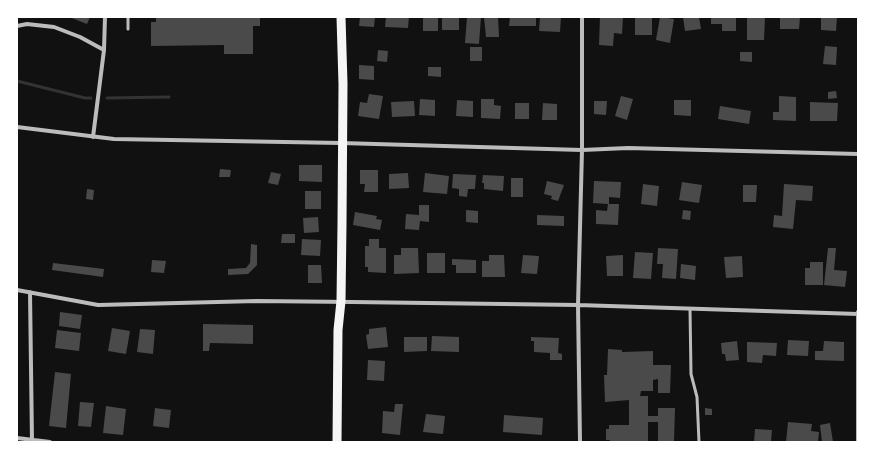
<!DOCTYPE html>
<style>
body{margin:0}
#map{position:relative;width:875px;height:459px;overflow:hidden;background:#111;font-family:"Public Sans",sans-serif}
canvas{display:block}
.frame{position:absolute;inset:0;border:18px solid #fff;pointer-events:none}
</style>
<div id="map">
<canvas width="875" height="459"></canvas>
<div class="frame"></div>
</div>
<script>
const ctx = document.querySelector('canvas').getContext('2d');
ctx.lineJoin = 'round';
const poly = rows => new Path2D(rows.map(r => 'M' + r).join(''));
function strokePath(path, color, width, dash) { ctx.strokeStyle = color; ctx.lineWidth = width; ctx.lineCap = dash ? 'butt' : 'round'; ctx.setLineDash(dash || []); ctx.stroke(path); }
function paint(path, color) { ctx.fillStyle = color; ctx.fill(path, 'evenodd'); }
strokePath(poly([
 [17,81,85,98,91,98],
 [107,98,169,97]
]), '#333', 3);
paint(poly([
 [69,17,90,17,87,24],
 [156,17,260,17,260,26,253,26,253,54,224,54,224,45,151,46,151,22,156,22],
 [360,17,375,17,374,27,359,26],
 [386,17,409,17,408,28,385,27],
 [423,17,438,17,438,31,423,31],
 [442,17,459,17,459,30,442,30],
 [467,17,481,17,479,44,465,43],
 [484,17,498,17,499,37,486,37],
 [510,17,536,17,536,26,509,26],
 [540,17,561,17,560,32,539,31],
 [600,17,623,17,622,34,614,33,613,46,599,45],
 [635,17,652,17,652,35,635,35],
 [660,17,674,19,670,43,656,40],
 [683,17,699,17,701,29,685,31],
 [711,17,736,17,736,31,722,31,722,24,711,24],
 [747,17,765,17,764,40,747,40],
 [780,17,800,17,799,29,780,29],
 [821,17,837,17,836,31,821,30],
 [825,46,837,47,836,65,823,64],
 [470,47,482,47,482,61,470,61],
 [378,50,388,51,387,62,377,61],
 [740,52,752,52,752,62,740,61],
 [359,65,374,66,374,80,359,79],
 [428,67,441,67,441,77,428,76],
 [836,91,837,98,828,99,828,92],
 [369,94,383,96,379,119,358,116,360,102,367,103],
 [621,96,633,99,627,120,615,116],
 [779,96,796,97,796,121,773,120,773,112,779,112],
 [420,99,435,100,435,116,419,115],
 [481,99,494,99,494,105,501,106,500,119,481,118],
 [457,100,473,101,473,117,456,116],
 [674,100,691,100,691,116,674,115],
 [414,101,415,116,392,117,391,102],
 [594,101,607,101,606,115,594,114],
 [810,102,838,103,837,121,810,121],
 [515,103,529,103,529,119,515,119],
 [543,103,557,104,557,120,542,120],
 [720,106,751,111,749,124,718,119],
 [299,165,322,165,322,182,299,181],
 [220,169,231,170,230,177,219,177],
 [360,170,378,170,378,192,364,192,365,184,360,184],
 [271,172,281,174,278,185,268,183],
 [408,173,409,188,389,189,389,174],
 [425,173,449,176,447,194,423,192],
 [453,174,476,175,475,189,468,189,467,197,459,196,459,189,452,188],
 [483,175,504,176,503,191,484,189,484,183,482,183],
 [511,178,523,178,523,197,511,197],
 [547,181,564,185,558,201,551,199,552,196,544,194],
 [594,181,621,182,620,198,609,197,609,204,619,204,618,225,596,224,596,210,607,211,608,204,593,203],
 [682,182,702,185,699,203,679,200],
 [643,184,659,186,657,206,641,204],
 [784,184,813,186,812,201,796,200,793,229,773,227,774,215,782,216],
 [743,185,757,185,756,202,743,202],
 [87,189,94,190,93,200,86,199],
 [305,191,321,191,321,209,305,209],
 [419,205,429,205,429,222,420,221,419,230,405,229,406,214,419,215],
 [466,210,478,211,478,223,466,222],
 [683,210,691,211,690,220,682,219],
 [355,212,377,216,376,219,382,220,380,230,353,225],
 [537,215,564,216,564,226,537,225],
 [318,217,319,232,304,233,303,218],
 [282,234,295,234,295,243,281,243],
 [302,239,321,240,320,256,301,255],
 [369,239,379,239,379,248,386,248,386,273,368,272,368,267,365,267,365,246,369,246],
 [251,244,257,245,257,265,248,274,228,275,228,269,246,268,250,263],
 [401,248,418,248,419,273,394,274,394,255,401,255],
 [658,248,678,249,676,279,662,278,663,264,657,264],
 [828,248,836,248,834,270,847,271,845,287,824,285],
 [635,252,653,253,651,279,633,278],
 [427,253,445,253,445,273,427,273],
 [489,255,504,255,505,277,482,277,482,261,489,261],
 [523,255,539,256,537,274,521,273],
 [623,255,623,276,607,276,606,256],
 [742,256,743,277,726,278,724,257],
 [452,259,476,260,476,273,456,273,456,265,452,265],
 [152,260,166,261,164,273,151,272],
 [810,262,823,262,823,285,805,285,805,268,810,268],
 [53,263,104,269,103,277,52,270],
 [681,264,696,266,695,280,680,278],
 [308,265,321,265,322,283,308,283],
 [60,312,82,315,80,329,59,326],
 [203,324,253,325,253,344,210,343,209,351,203,351],
 [386,327,388,347,368,349,366,335,369,334,369,329],
 [112,328,130,331,126,354,108,351],
 [140,329,155,330,153,354,137,352],
 [57,330,81,333,79,351,55,348],
 [432,336,459,337,459,352,431,351],
 [404,337,427,337,427,351,404,352],
 [531,337,559,338,558,353,562,354,562,360,550,360,550,353,534,352,534,341,531,341],
 [788,340,809,341,808,356,787,355],
 [737,341,739,360,726,361,725,354,722,354,721,343],
 [824,341,844,342,844,361,815,360,815,351,823,351],
 [747,342,777,343,776,356,763,355,762,363,747,362],
 [608,349,622,350,622,352,653,351,653,365,671,365,670,393,658,393,658,379,653,380,653,391,641,391,640,396,648,396,648,416,658,416,658,408,675,408,674,442,658,442,658,422,648,422,648,442,609,442,610,440,606,440,606,429,609,429,609,425,629,425,629,400,605,402,604,375,607,375],
 [368,360,385,361,384,381,367,380],
 [55,372,71,374,66,428,49,426],
 [80,402,94,403,91,427,78,426],
 [395,404,403,404,400,435,382,433,383,411,394,412],
 [106,406,126,409,123,435,103,433],
 [155,408,171,410,169,428,153,426],
 [705,408,712,409,712,415,705,415],
 [426,414,445,416,443,434,423,432],
 [504,415,543,418,542,435,503,432],
 [788,422,812,424,811,431,819,432,818,442,786,442],
 [830,423,833,442,822,442,820,425],
 [755,429,772,430,771,442,754,442]
]), '#4a4a4a');
strokePath(poly([
 [128,17,128,29],
 [690,309,691,374,697,397,699,442]
]), '#bcbcbc', 3);
strokePath(poly([
 [17,26,27,24,54,27,80,37,104,50,93,137],
 [104,50,105,17],
 [17,127,114,139,341,143,582,150,628,148,858,154],
 [17,290,98,305,257,301,352,302,578,305,858,314],
 [30,292,32,442],
 [17,438,50,442],
 [580,442,578,305,582,150,582,17],
 [858,442,858,312]
]), '#bcbcbc', 4);
strokePath(poly([
 [337,442,338,330,341,301,342,224,343,84,341,17]
]), '#f5f5f5', 9);
</script>
